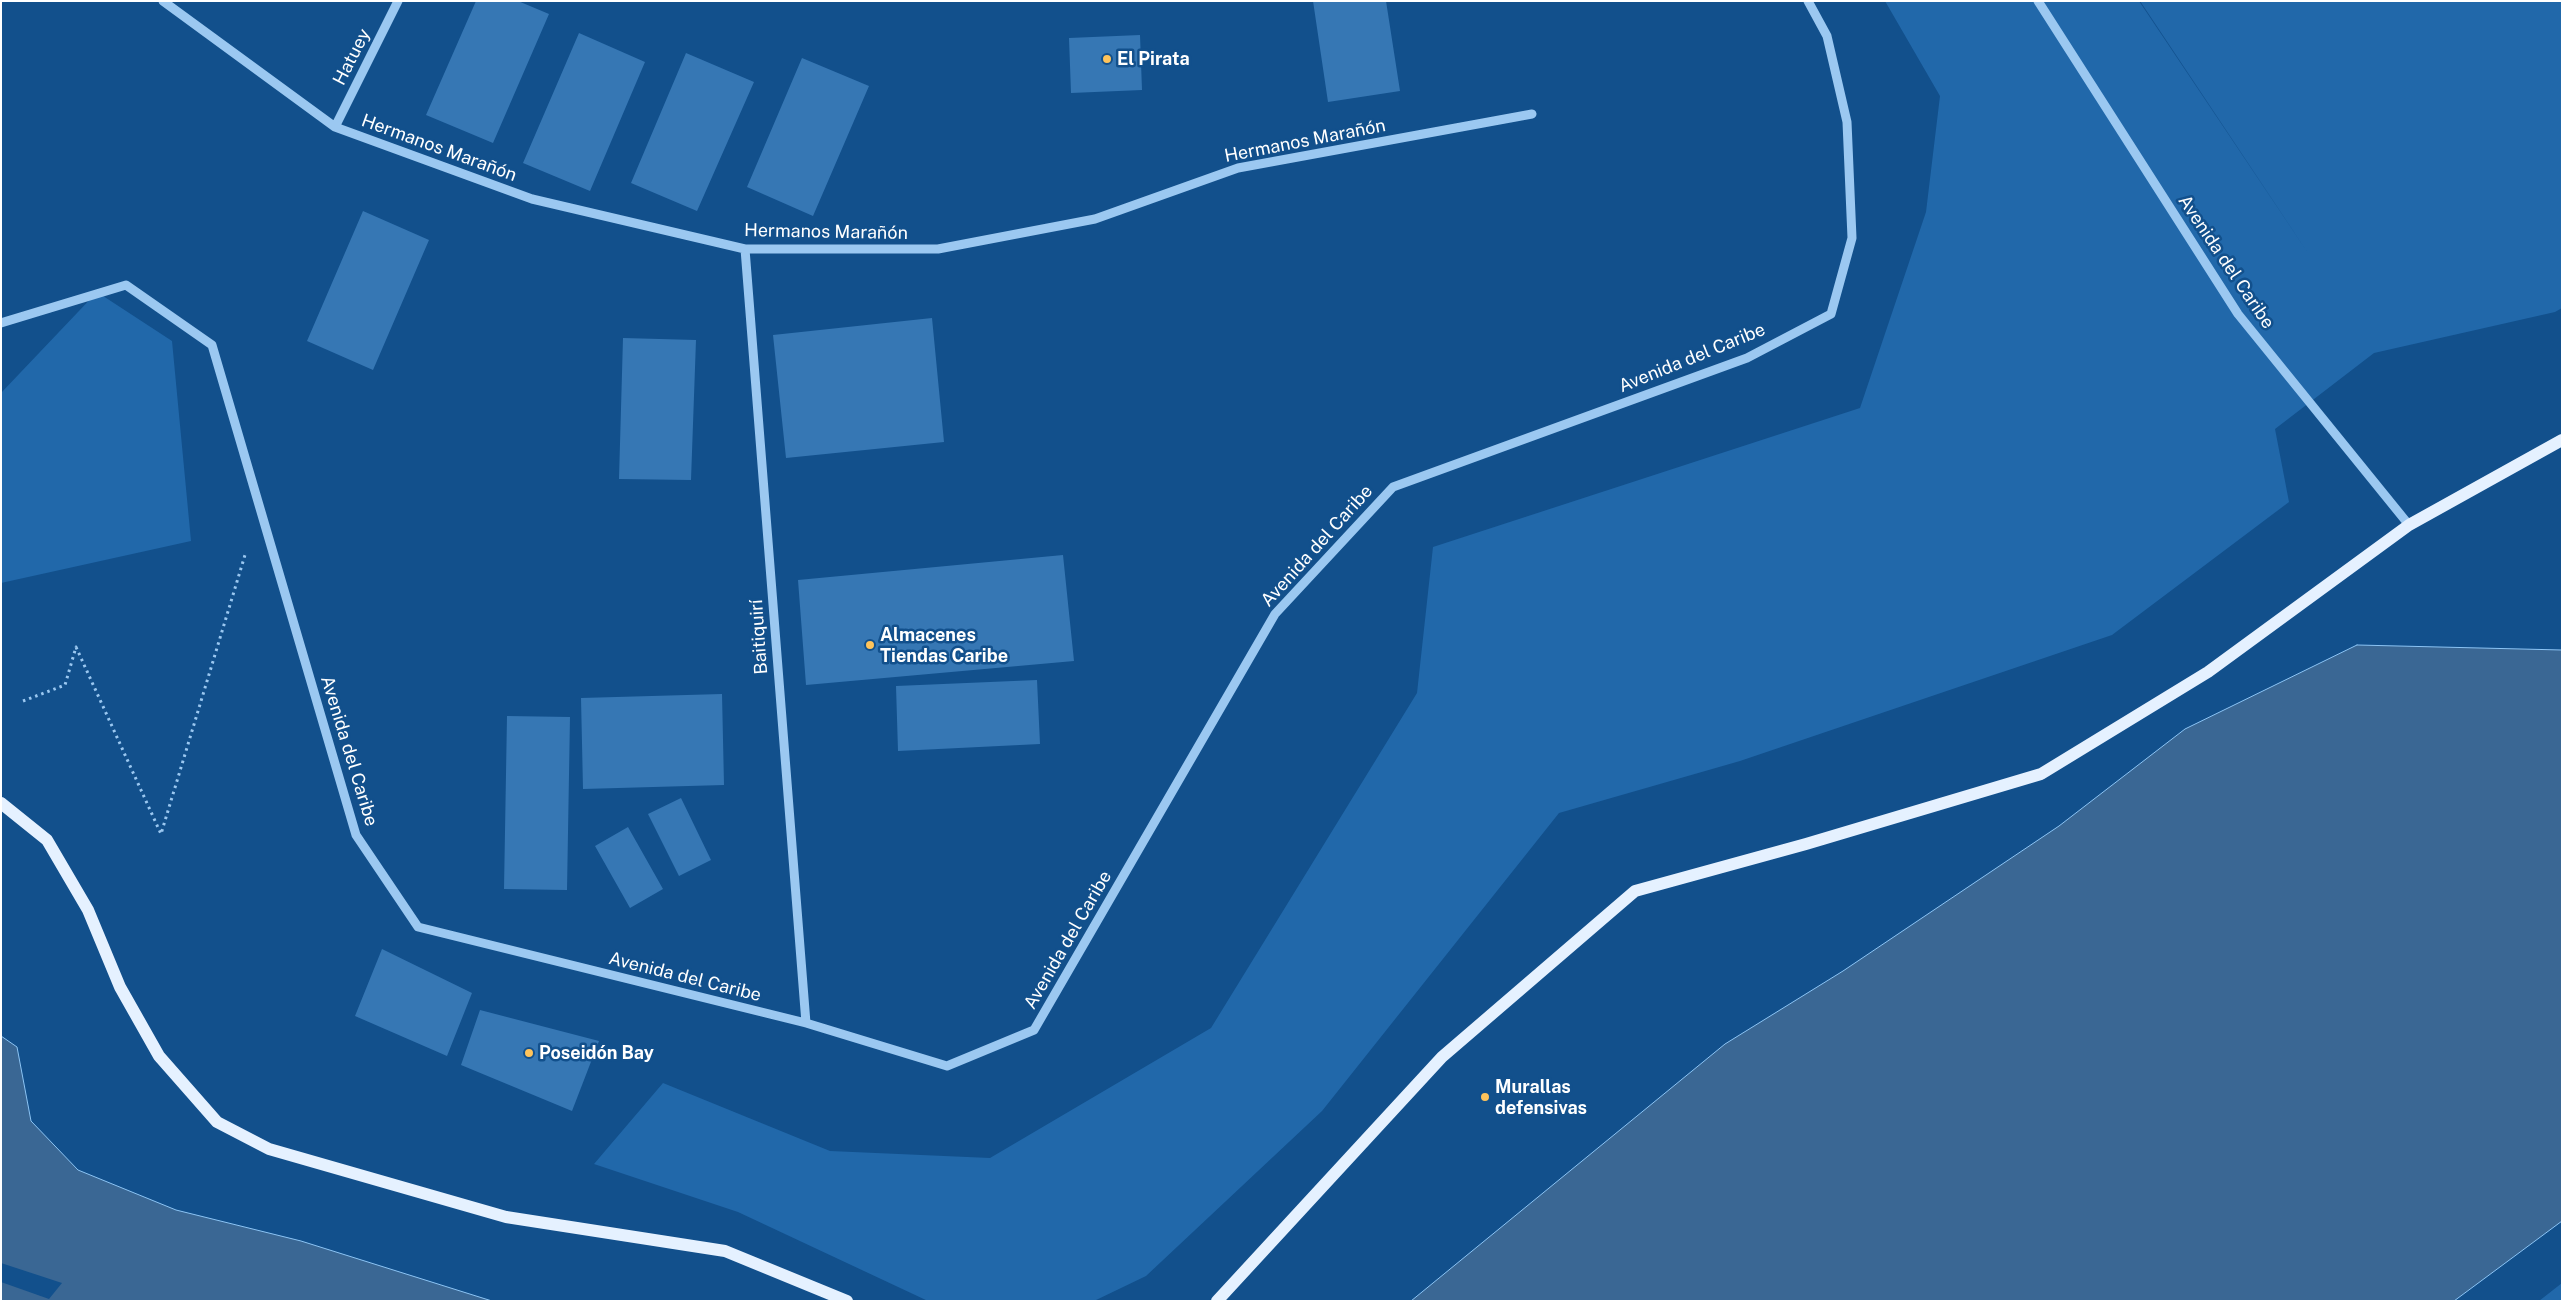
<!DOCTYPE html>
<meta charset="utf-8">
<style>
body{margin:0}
#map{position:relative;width:2563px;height:1302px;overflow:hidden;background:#12508c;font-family:"Public Sans",sans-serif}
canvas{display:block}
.frame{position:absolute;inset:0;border:2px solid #fff;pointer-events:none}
</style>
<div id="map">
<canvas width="2563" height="1302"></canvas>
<div class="frame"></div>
</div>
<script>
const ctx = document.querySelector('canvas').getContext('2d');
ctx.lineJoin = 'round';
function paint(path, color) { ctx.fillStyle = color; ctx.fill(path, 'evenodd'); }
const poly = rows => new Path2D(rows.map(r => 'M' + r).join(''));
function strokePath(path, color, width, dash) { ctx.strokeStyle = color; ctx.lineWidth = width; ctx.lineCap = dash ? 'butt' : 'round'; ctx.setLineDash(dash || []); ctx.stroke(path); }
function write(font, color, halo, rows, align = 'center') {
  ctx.font = font + ' "Public Sans",sans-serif'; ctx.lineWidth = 5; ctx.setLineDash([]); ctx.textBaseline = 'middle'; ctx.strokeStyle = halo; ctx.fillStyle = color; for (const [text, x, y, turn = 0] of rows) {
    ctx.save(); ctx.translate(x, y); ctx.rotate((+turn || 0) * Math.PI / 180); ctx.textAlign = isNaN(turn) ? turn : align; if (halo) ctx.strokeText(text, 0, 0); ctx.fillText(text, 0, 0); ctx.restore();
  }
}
paint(poly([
 [1885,1,2139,1,2308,253,2140,1,2562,1,2562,308,2555,312,2374,353,2275,429,2289,502,2112,635,1740,761,1559,813,1322,1111,1146,1276,1094,1301,928,1301,738,1212,594,1164,663,1083,830,1151,990,1158,1211,1028,1417,693,1433,547,1860,408,1926,212,1940,96],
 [97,292,172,341,191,541,1,583,1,393],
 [2562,1283,2562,1301,2539,1301]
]), '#2168aa');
const water = poly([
 [2357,645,2562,650,2562,1221,2454,1301,1411,1301,1725,1044,1843,971,2059,826,2185,729,2357,645],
 [1,1036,17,1047,31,1121,78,1170,176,1210,301,1241,492,1301,1,1301,1,1036]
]);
paint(water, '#3a6794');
strokePath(water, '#8cc4f4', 1);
paint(poly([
 [1,1263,62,1283,49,1299,1,1282]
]), '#12508c');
paint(poly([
 [476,1,518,1,549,14,493,143,426,115],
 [1313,1,1386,1,1400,91,1328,102],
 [579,33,645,62,590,191,523,163],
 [1140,35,1142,90,1071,93,1069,38],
 [686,53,754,82,697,211,631,183],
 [802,58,869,86,813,216,747,187],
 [363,211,429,240,373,370,307,341],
 [932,318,944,442,786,458,773,335],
 [623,338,696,340,691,480,619,479],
 [1063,555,1074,661,806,685,798,580],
 [1037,680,1040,744,898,751,896,686],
 [722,694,724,785,583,789,581,698],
 [507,716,570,717,567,890,504,889],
 [681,798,711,860,679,876,648,814],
 [628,827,663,889,630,908,595,846],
 [382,949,472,993,447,1056,355,1016],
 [480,1010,599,1041,572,1111,461,1065]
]), '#3677b4');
strokePath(poly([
 [23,701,65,685,76,647,161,834,245,555]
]), '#9bc8f1', 3, [2.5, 4]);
strokePath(poly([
 [163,1,335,127,532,199,745,249,938,249,1095,219,1238,168,1532,114],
 [2038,1,2238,314,2409,525],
 [335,127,398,1],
 [745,249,806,1023],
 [1,323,126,285,212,345,356,835,418,927,806,1023,947,1066,1034,1030,1275,614,1393,487,1747,358,1831,314,1852,238,1847,122,1827,36,1808,1]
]), '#9bc8f1', 9);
strokePath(poly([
 [1,803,47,840,88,910,120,987,159,1056,217,1122,269,1149,506,1217,725,1251,847,1301],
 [1217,1301,1442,1057,1635,891,1806,844,2041,774,2208,672,2409,525,2562,440]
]), '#e5f1ff', 12);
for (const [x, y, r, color] of [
 [1107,59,5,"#ffc45b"],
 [870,645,5,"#ffc45b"],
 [529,1053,5,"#ffc45b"],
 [1485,1097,5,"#ffc45b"]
]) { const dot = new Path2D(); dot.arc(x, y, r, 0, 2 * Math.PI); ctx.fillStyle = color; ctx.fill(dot); strokePath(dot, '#12508c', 2); }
write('18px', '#fff', '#12508c', [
 ["Hatuey",352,57,-63],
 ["Hermanos Marañón",1305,141,-11],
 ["Hermanos Marañón",439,148,20],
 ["Hermanos Marañón",826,232,1],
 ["Avenida del Caribe",2226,262,56],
 ["Avenida del Caribe",1692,358,-22],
 ["Avenida del Caribe",1317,546,-48],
 ["Baitiquirí",759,637,-94],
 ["Avenida del Caribe",349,751,73],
 ["Avenida del Caribe",1068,940,-60],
 ["Avenida del Caribe",685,977,14]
]);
write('bold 18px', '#fff', '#12508c', [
 ["El Pirata",1117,59],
 ["Almacenes",880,635],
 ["Tiendas Caribe",880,656],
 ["Poseidón Bay",539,1053],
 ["Murallas",1495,1087],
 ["defensivas",1495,1108]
], 'left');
</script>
